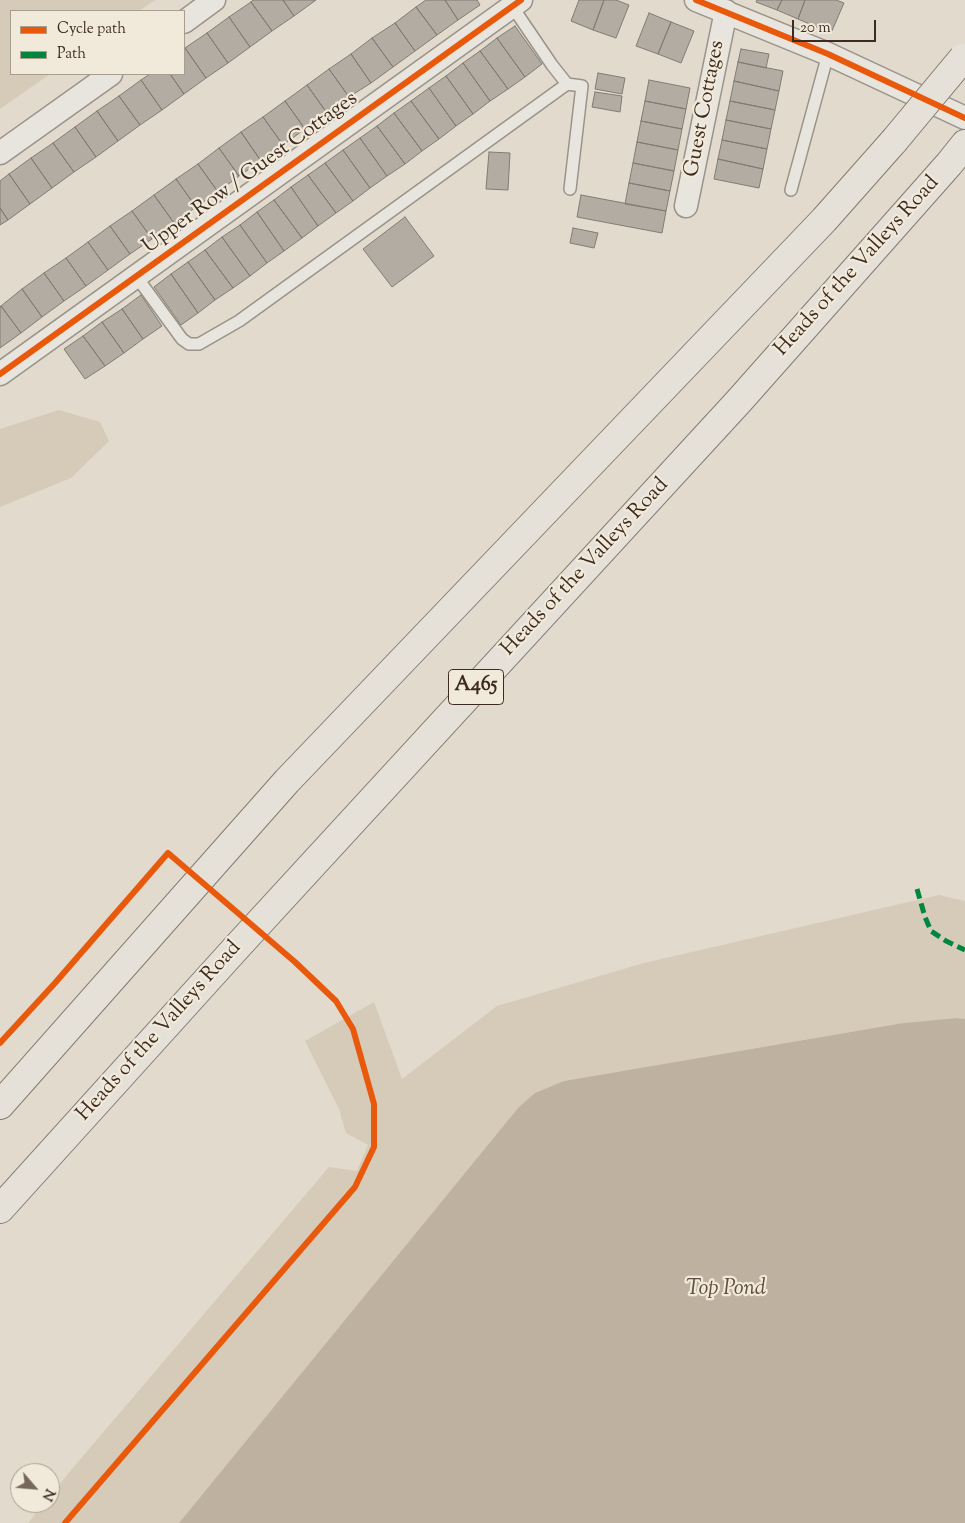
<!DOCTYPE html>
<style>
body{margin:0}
#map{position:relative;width:965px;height:1523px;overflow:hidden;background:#e2dacc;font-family:"Sorts Mill Goudy",serif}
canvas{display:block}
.legend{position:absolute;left:10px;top:10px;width:175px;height:65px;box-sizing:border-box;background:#f1e9d9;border:1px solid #a99d8f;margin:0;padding:6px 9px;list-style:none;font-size:15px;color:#3d2b21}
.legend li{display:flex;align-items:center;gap:10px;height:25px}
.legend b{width:25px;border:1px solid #a99d8f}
.north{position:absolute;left:10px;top:1463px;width:50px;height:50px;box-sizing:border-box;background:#f1e9d9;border:1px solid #a99d8f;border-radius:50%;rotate:117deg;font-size:14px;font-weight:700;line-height:20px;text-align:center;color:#3d2b21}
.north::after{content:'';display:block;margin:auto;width:18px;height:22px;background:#77685d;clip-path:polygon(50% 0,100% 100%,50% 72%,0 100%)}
.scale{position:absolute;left:792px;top:20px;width:84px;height:22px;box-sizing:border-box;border:2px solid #3d2b21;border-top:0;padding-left:6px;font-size:15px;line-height:18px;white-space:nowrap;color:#3d2b21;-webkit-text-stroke:4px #f1e9d9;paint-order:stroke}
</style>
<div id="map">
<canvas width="965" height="1523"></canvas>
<ul class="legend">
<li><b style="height:6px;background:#e8590c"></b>Cycle path</li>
<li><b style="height:6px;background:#00873e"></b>Path</li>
</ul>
<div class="north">N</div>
<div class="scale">20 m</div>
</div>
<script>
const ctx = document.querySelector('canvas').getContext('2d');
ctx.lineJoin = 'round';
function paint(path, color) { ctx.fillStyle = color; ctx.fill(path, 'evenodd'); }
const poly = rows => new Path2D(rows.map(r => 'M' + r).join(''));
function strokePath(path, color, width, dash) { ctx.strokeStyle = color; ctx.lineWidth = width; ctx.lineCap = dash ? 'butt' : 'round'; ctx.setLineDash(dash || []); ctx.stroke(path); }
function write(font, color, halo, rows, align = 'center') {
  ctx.font = font + ' "Sorts Mill Goudy",serif'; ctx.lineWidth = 4.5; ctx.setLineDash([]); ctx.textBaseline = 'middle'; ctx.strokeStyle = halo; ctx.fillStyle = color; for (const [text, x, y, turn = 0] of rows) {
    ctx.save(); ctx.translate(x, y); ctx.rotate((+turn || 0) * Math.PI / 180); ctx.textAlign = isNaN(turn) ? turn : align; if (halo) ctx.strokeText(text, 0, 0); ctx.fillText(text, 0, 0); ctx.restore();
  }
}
paint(poly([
 [0,0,155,0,139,11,11,11,11,74,50,74,0,109],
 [59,410,100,422,109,441,71,478,0,507,0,429],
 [939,895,965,901,965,1019,957,1018,903,1023,564,1081,518,1108,179,1523,28,1523,44,1503,50,1503,50,1496,72,1469,329,1167,357,1171,368,1145,346,1133,339,1109,305,1041,374,1002,402,1079,497,1006,644,963]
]), '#d6cbb8');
paint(poly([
 [957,1018,965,1019,965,1523,179,1523,518,1108,535,1093,564,1081,903,1023]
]), '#beb1a0');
const building = poly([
 [253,0,283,0,294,16,272,31,251,2,253,0],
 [283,0,316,0,294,16,283,0],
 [426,0,445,0,458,20,437,35,416,7,426,0],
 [445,0,477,0,480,5,458,20,445,0],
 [579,0,604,0,593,30,571,21,579,0],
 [604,0,616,0,629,5,616,38,593,30,604,0],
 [757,0,782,0,777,10,756,2,757,0],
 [782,0,805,0,798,19,777,10,782,0],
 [805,0,836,0,844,3,831,33,798,19,805,0],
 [251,2,272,31,250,47,229,17,251,2],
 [416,7,437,35,415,51,395,23,416,7],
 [649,13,671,22,658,54,636,46,649,13],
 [229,17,250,47,228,63,207,33,229,17],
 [671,22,694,31,681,63,658,54,671,22],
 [395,23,415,51,393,67,372,38,395,23],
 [515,26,542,64,525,77,497,38,515,26],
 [207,33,228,63,206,78,185,48,207,33],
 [372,38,393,67,371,83,351,54,372,38],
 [497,38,525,77,508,89,480,51,497,38],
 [185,48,206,78,184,94,170,74,184,74,184,49,185,48],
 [741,49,769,54,766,68,738,62,741,49],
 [480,51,508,89,490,101,463,63,480,51],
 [351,54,371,83,349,97,329,69,351,54],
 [738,62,783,71,779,91,734,81,738,62],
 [463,63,490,101,473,114,446,76,463,63],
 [329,69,349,97,327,113,307,85,329,69],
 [598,73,625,78,622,94,595,89,598,73],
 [150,74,170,74,184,94,162,110,141,80,150,74],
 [446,76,473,114,456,126,429,88,446,76],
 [141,80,162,110,140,125,119,96,141,80],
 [649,80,690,88,686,109,645,101,649,80],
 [734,81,779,91,775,110,730,101,734,81],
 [307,85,327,113,305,129,285,101,307,85],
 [429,88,456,126,439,139,411,101,429,88],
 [595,92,622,96,620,112,592,107,595,92],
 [119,96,140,125,118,141,97,111,119,96],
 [285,101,305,129,283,145,263,117,285,101],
 [411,101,439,139,422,151,394,113,411,101],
 [645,101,686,109,682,129,641,121,645,101],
 [730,101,775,110,771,129,726,120,730,101],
 [97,111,118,141,96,157,75,127,97,111],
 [394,113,422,151,405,164,377,126,394,113],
 [263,117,283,145,261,161,241,132,263,117],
 [726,120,771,129,767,149,722,140,726,120],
 [641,121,682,129,678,150,637,142,641,121],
 [377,126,405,164,387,176,360,138,377,126],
 [75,127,96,157,74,172,53,143,75,127],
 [241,132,261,161,239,176,219,148,241,132],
 [360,138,387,176,370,188,343,150,360,138],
 [722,140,767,149,763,169,718,159,722,140],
 [637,142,678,150,674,171,633,163,637,142],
 [53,143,74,172,52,188,31,158,53,143],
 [219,148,239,176,218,192,198,164,219,148],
 [343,150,370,188,353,201,325,163,343,150],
 [489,152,510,153,508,190,486,189,489,152],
 [31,158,52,188,30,204,9,174,31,158],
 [718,159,763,169,759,188,714,179,718,159],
 [325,163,353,201,336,213,308,175,325,163],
 [633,163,674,171,670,191,629,183,633,163],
 [198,164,218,192,196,207,176,179,198,164],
 [9,174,30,204,8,220,0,208,0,181,9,174],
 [308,175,336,213,318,226,291,187,308,175],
 [176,179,196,207,174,223,154,195,176,179],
 [629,183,670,191,666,211,625,204,629,183],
 [291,187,318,226,302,238,274,200,291,187],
 [154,195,174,223,152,239,132,211,154,195],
 [581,195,666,211,662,233,577,217,581,195],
 [274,200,302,238,284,251,257,212,274,200],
 [0,208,8,220,0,225,0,208],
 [132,211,152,239,130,254,110,226,132,211],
 [257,212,284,251,267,263,240,225,257,212],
 [405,217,434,256,392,287,363,249,405,217],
 [240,225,267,263,250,276,222,237,240,225],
 [110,226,130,254,108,270,88,242,110,226],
 [573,228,598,233,594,248,570,243,573,228],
 [222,237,250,276,233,288,205,250,222,237],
 [88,242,108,270,86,286,66,258,88,242],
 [205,250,233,288,215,300,188,262,205,250],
 [66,258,86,286,64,301,44,273,66,258],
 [188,262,215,300,198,313,171,274,188,262],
 [44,273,64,301,42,317,22,289,44,273],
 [171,274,198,313,181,325,154,287,171,274],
 [22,289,42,317,21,333,1,306,22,289],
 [141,295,162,326,143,339,122,309,141,295],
 [1,306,21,333,0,348,0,307,1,306],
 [122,309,143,339,124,353,102,322,122,309],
 [102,322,124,353,105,366,83,336,102,322],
 [83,336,105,366,85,379,64,349,83,336]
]);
paint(building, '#b3aca3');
strokePath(building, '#827b73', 1);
const lane = poly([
 [567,84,582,86,570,189],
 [791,190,828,54],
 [136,276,182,339,189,344,199,344,239,321,567,84,552,65,512,6]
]);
const street = poly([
 [696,0,828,54,965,118],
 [184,22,214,0],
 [0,153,111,74],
 [686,206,726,11],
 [0,374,521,0]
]);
const highway = poly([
 [0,1105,287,781,824,220,894,141],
 [0,1209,236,948,739,401,949,164,965,144]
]);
strokePath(lane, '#99938a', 14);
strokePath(street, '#99938a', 25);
strokePath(highway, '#827b73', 30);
strokePath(lane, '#e8e4de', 11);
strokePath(street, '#e8e4de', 22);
strokePath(highway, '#e5e0d8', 28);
const highwayBridge = poly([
 [894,141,963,58]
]);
strokePath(highwayBridge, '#827b73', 30, []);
strokePath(highwayBridge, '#e5e0d8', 28);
strokePath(poly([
 [917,889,925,917,931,931,946,941,965,950]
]), '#00873e', 5, [10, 5]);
strokePath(poly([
 [696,0,828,54,965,118],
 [0,374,521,0],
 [0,1043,55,983,168,853,295,962,336,1001,353,1029,374,1104,374,1147,355,1187,65,1523]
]), '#e8590c', 6);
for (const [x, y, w] of [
 [476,687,55]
]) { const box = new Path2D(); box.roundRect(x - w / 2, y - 17.5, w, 35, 4); ctx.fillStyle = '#f1e9d9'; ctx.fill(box); strokePath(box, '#3d2b21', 1); }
write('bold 20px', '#3d2b21', null, [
 ["A465",476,687]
]);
write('21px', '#3d2b21', '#f1e9d9', [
 ["Guest Cottages",706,109,-79],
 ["Upper Row / Guest Cottages",251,174,-36],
 ["Heads of the Valleys Road",858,267,-48],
 ["Heads of the Valleys Road",586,568,-47],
 ["Heads of the Valleys Road",160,1032,-48]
]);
write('italic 22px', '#5f4e41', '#f1e9d9', [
 ["Top Pond",726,1290]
]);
</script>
